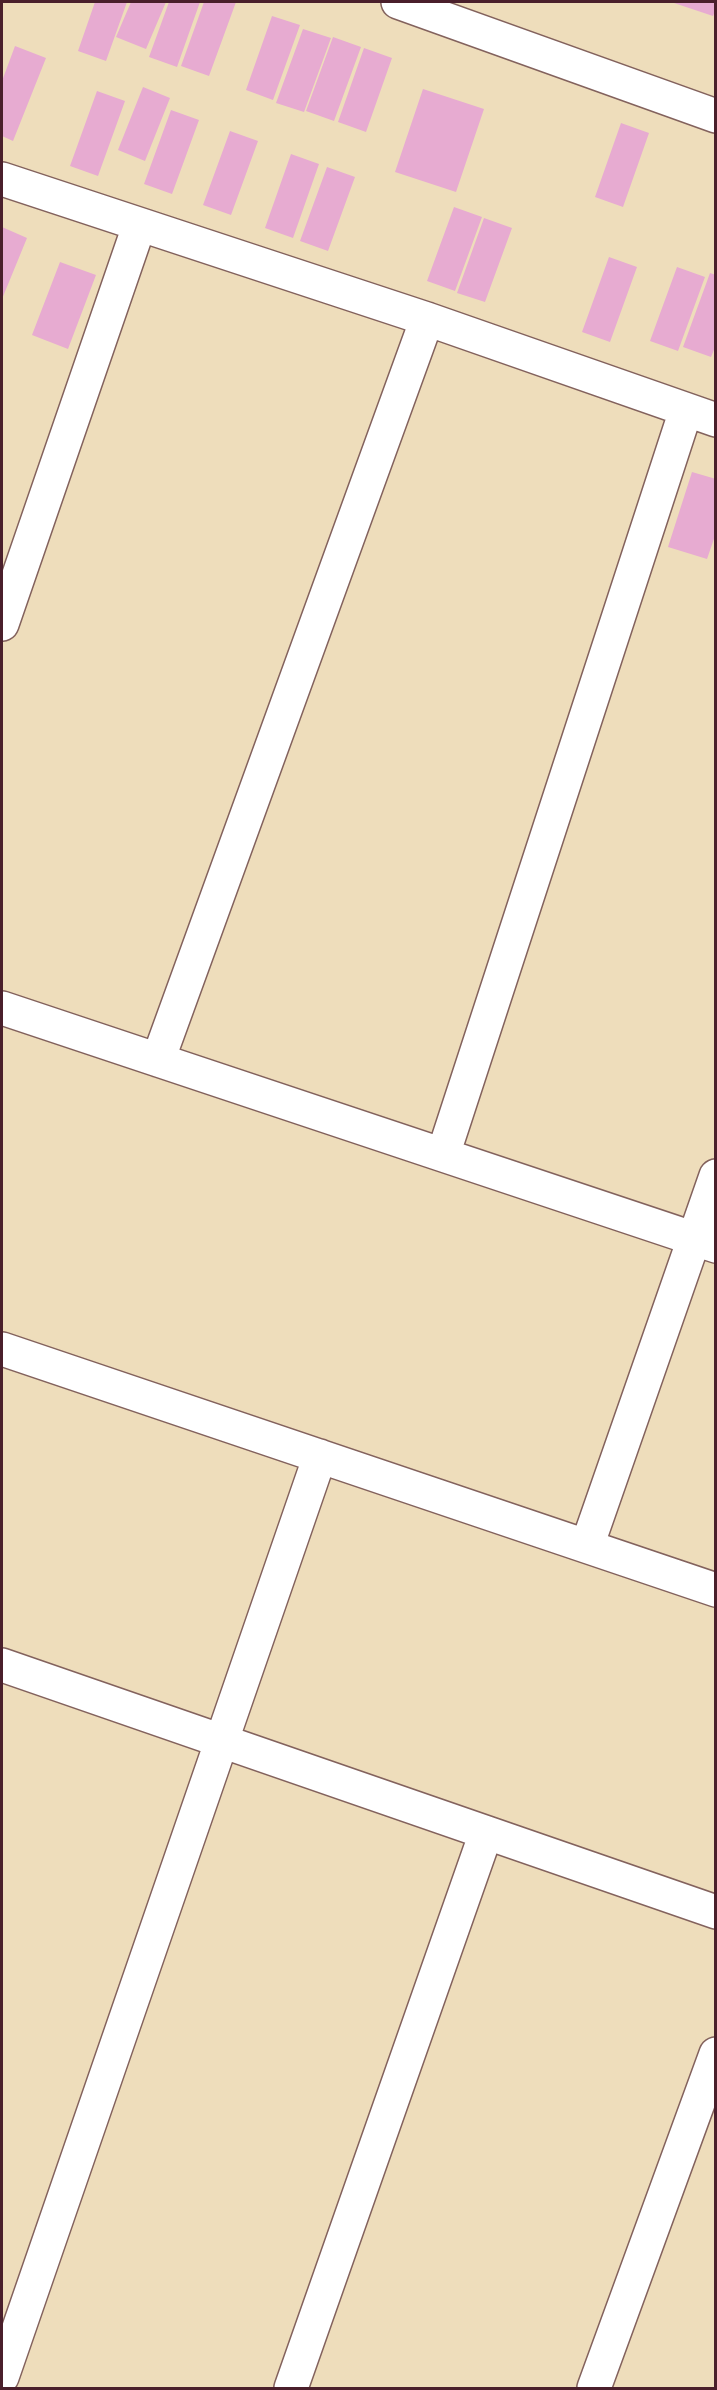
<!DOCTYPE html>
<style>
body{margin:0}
#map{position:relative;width:717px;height:2390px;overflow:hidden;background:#edb;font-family:"IM FELL French Canon",serif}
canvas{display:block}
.frame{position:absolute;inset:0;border:3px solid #4a1f2b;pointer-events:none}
</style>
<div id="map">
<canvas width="717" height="2390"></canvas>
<div class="frame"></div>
</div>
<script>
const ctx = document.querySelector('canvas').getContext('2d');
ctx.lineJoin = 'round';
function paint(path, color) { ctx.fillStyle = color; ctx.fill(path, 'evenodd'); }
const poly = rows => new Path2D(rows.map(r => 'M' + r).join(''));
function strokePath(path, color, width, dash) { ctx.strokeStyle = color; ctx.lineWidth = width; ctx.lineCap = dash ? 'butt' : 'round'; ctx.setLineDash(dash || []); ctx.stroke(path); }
paint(poly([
 [95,2,127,2,106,61,78,51],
 [131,2,166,2,146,49,116,37],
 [169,2,200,2,177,67,149,57],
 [204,2,236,2,209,76,181,66],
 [675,2,716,2,716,9,713,16,674,3],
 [272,16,300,25,273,100,246,90],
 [303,29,331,38,304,112,276,103],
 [333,37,361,47,334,121,306,111],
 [15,46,46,58,13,141,2,136,2,81],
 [364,48,392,58,366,132,338,122],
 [143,87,170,98,145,161,118,150],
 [423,89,484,109,456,192,395,172],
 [97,91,125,101,98,176,70,166],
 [171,110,199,120,172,194,144,184],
 [621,123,649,133,623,207,595,197],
 [230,131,258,141,231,215,203,205],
 [291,154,319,164,293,238,265,228],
 [327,167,355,177,328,251,300,241],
 [454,207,482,217,455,291,427,281],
 [484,218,512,228,485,302,457,293],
 [2,227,27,238,2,299],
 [609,257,637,267,610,342,582,332],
 [60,262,96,275,68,349,32,335],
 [677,267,705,277,678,351,650,341],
 [710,273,716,275,716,345,711,357,683,347],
 [692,472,716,479,716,533,707,559,668,547]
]), '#e7abd1');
const minor = poly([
 [398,2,716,116],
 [2,179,427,319,716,420],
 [2,624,139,226],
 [2,1008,716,1246],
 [158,1060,427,319],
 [443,1155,686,410],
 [2,1349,716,1590],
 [587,1546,716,1176],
 [2,1665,716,1912],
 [2,2377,320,1456],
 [291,2388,486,1833],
 [594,2388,716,2054]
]);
strokePath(minor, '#83625d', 36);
strokePath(minor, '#fff', 33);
</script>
